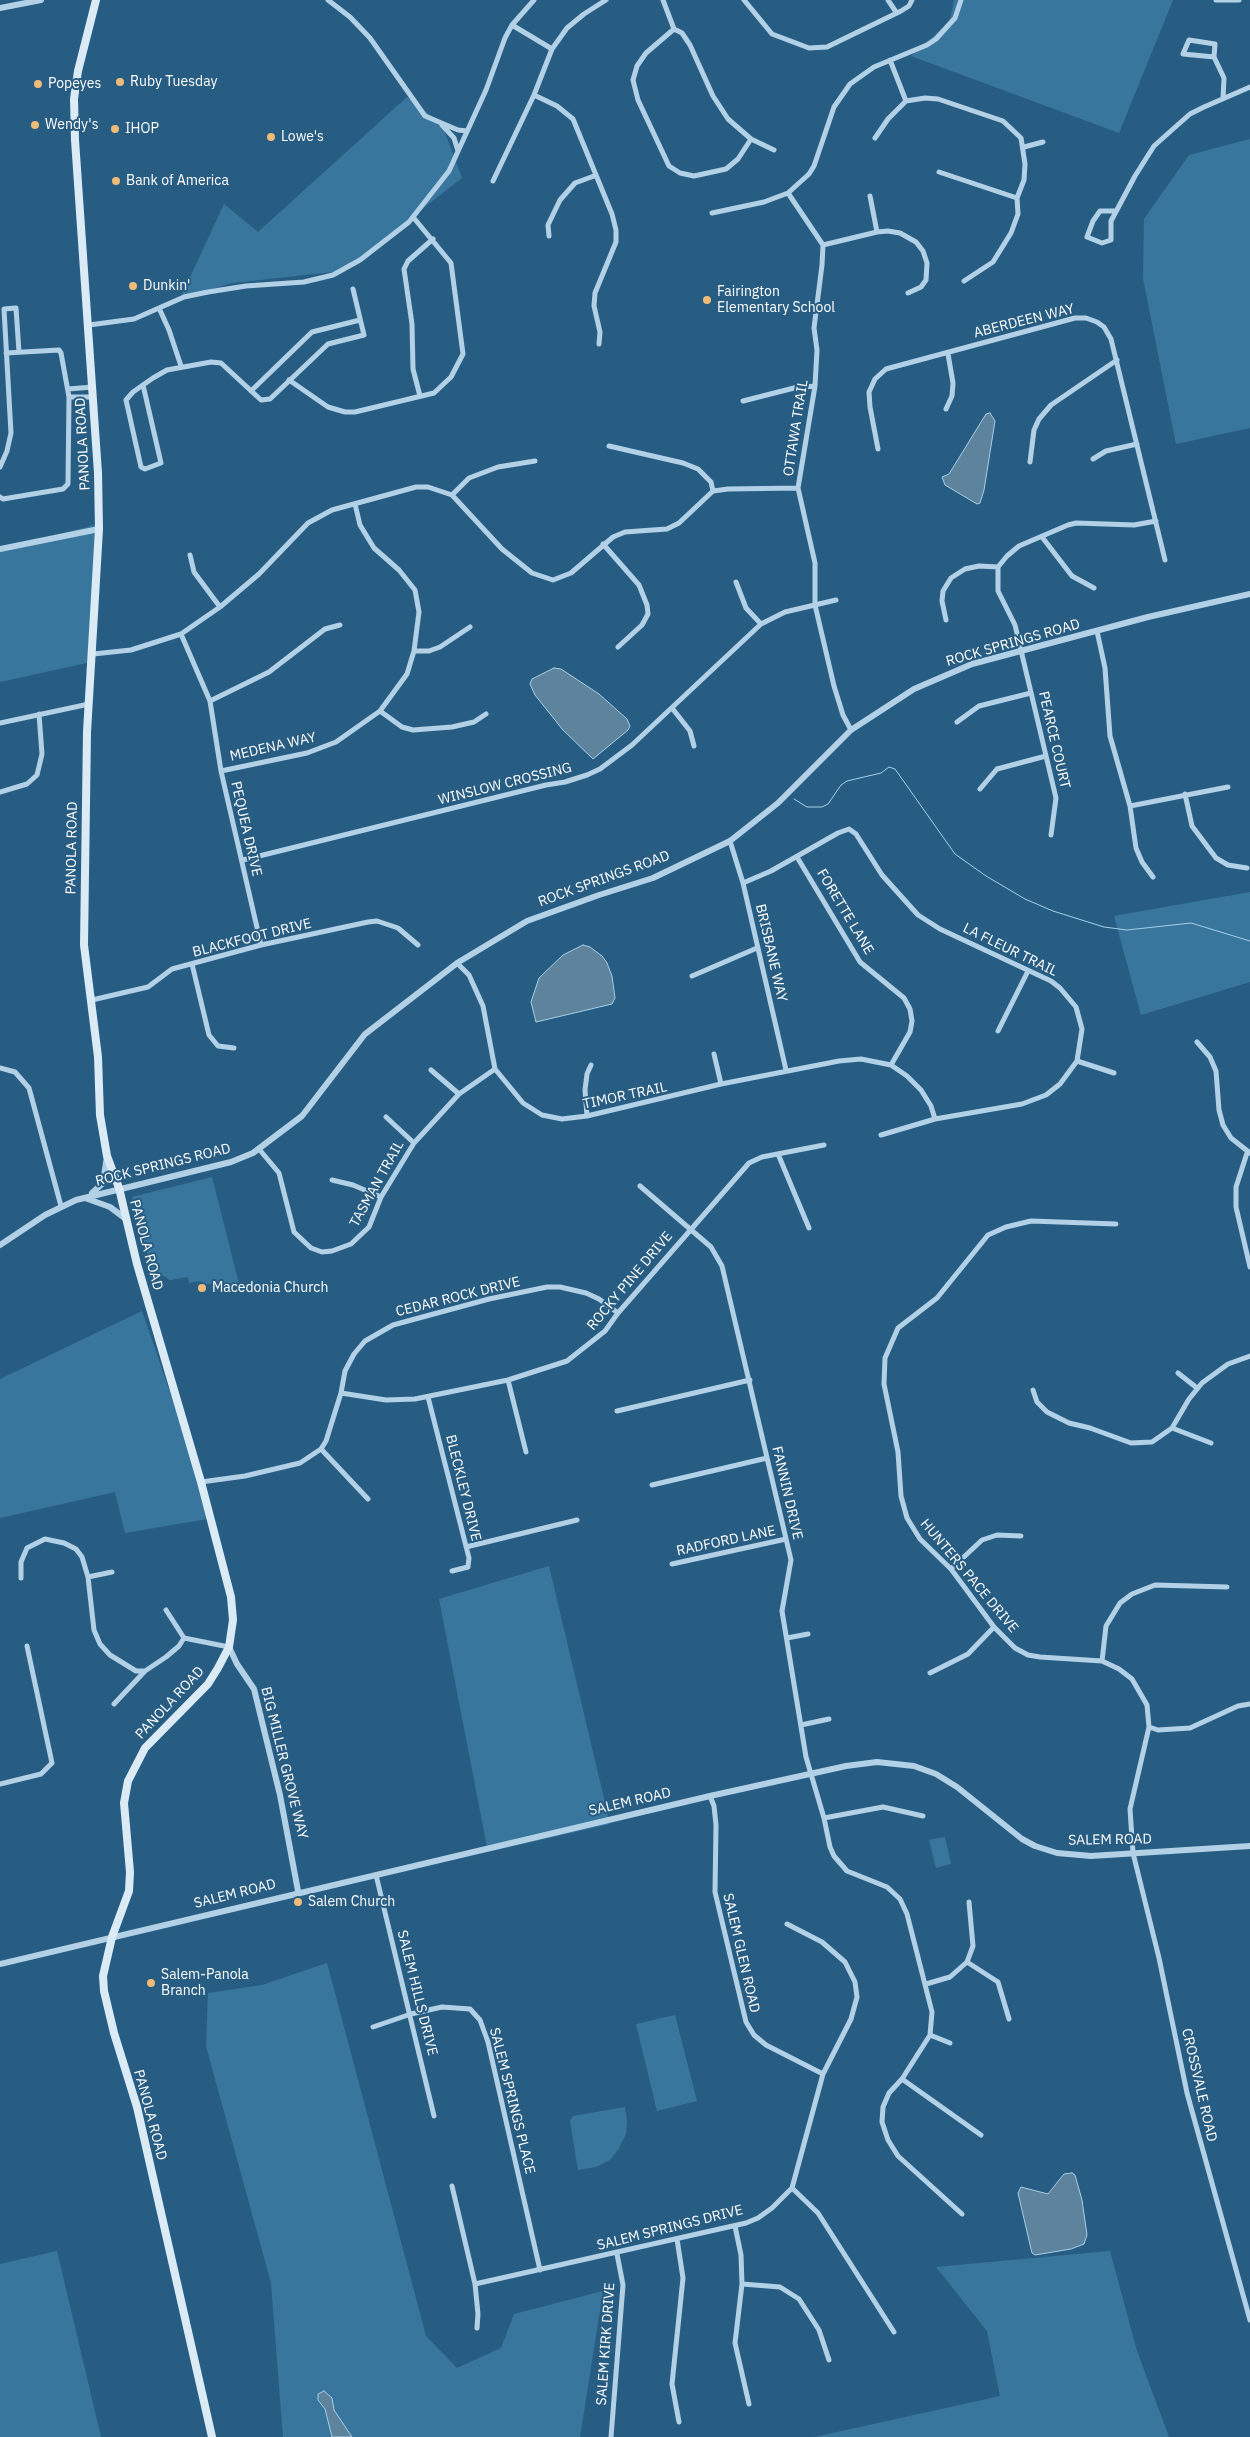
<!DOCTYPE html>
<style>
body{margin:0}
canvas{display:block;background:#285d83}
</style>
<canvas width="1250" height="2437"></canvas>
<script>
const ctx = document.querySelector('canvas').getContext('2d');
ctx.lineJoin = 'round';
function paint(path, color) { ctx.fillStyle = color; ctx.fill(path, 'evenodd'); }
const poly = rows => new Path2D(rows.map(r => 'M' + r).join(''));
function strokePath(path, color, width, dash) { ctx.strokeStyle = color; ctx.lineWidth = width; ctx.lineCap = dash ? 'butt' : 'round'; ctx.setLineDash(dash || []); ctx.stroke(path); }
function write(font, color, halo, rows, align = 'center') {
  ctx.font = font + ' "IBM Plex Sans",sans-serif'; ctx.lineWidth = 4; ctx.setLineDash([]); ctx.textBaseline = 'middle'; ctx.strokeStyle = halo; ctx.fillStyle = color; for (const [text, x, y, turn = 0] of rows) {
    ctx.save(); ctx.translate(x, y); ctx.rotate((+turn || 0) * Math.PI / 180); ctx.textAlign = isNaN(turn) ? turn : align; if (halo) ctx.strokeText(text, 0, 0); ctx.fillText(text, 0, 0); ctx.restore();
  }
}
paint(poly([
 [954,0,1173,0,1119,133,911,56,950,21],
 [407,97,442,124,462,178,342,271,232,283,180,299,224,204,258,232],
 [1250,139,1250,428,1176,444,1143,278,1144,219,1189,155],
 [98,524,91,662,0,682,0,550],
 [1250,892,1250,982,1141,1015,1114,916],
 [212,1177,240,1288,217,1291,215,1283,202,1285,201,1281,189,1283,188,1277,170,1280,151,1268,132,1197],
 [142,1311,202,1485,207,1519,125,1533,115,1492,0,1518,0,1379],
 [549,1566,610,1824,488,1852,439,1599],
 [945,1837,951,1864,936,1868,929,1840],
 [327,1963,426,2336,457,2368,501,2348,514,2314,603,2291,580,2437,283,2437,271,2283,206,2046,208,1993,262,1985],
 [675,2015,697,2101,657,2111,636,2024],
 [625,2107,627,2122,626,2134,619,2148,610,2160,596,2167,578,2170,570,2121,573,2116],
 [57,2251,101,2437,0,2437,0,2264],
 [1110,2251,1137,2351,1169,2437,815,2437,1000,2396,987,2331,936,2267]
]), '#39769e');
const water = poly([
 [990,413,995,421,984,490,980,503,977,504,945,485,942,477,949,474,986,414,990,413],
 [554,668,561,669,599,694,627,719,630,726,628,730,593,759,563,730,535,695,530,684,532,679,554,668],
 [583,945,590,947,602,956,607,963,612,976,615,998,612,1004,536,1022,531,1002,539,978,563,955,583,945],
 [1072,2173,1075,2175,1082,2200,1087,2235,1084,2244,1071,2249,1035,2255,1032,2253,1018,2193,1021,2187,1048,2194,1064,2174,1072,2173],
 [324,2391,332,2398,334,2410,352,2437,332,2437,325,2409,318,2400,318,2394,324,2391]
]);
paint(water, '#5e839c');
strokePath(water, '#a7cee7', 1);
strokePath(poly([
 [794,799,807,807,822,807,828,804,841,785,847,781,881,773,889,767,895,769,955,854,986,876,1025,899,1053,911,1104,927,1127,930,1191,923,1250,941]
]), '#a7cee7', 1);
strokePath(poly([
 [328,0,350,17,370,38,425,116,458,130,467,131],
 [663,0,674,29,682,33,690,45,713,96,728,119,751,139,774,150],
 [744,0,772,34,809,48,827,47,901,11,909,6,912,0],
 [888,0,896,12],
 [1216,0,1239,0],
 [512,25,552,49],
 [674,29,646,53,637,66,633,80,638,100,669,166,680,173,694,176,726,169,738,159,751,139],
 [1214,57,1183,54,1189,40,1215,44,1214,57,1224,78,1223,99],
 [890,60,906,101],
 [534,95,557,106,573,119,612,214,616,230,616,242,595,293,594,306,600,332,599,344],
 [442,125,454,138,458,151],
 [875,138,888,119,906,101,925,98,938,99,1003,121,1021,138,1025,164,1024,180,1017,198,1018,214,1011,233,993,262,964,281],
 [1024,147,1043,142],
 [939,172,1017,198],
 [493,181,534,95,552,49,567,28,584,14,606,0],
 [788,193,823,245,822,265,814,328,817,350,815,386,798,488,815,563,815,605,834,686,843,715,851,730],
 [870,196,877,232],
 [1115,211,1100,211,1093,221,1087,237,1102,243,1111,240,1111,221,1135,176,1154,146,1173,129,1190,114,1204,107,1250,87],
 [712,213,764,202,788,193,809,174,814,166,834,107,850,84,874,67,927,45,936,39,955,18,961,0],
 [549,236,548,225,560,200,575,183,594,176],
 [823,245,877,232,888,231,900,233,916,242,923,251,927,263,926,280,921,287,908,293],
 [159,308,169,330,181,366],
 [89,325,134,319,184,297,208,292,246,286,304,282,333,275,360,260,409,222,449,171,486,90,505,38,512,25,534,0],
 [289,380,328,407,345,412,355,412,434,393,451,377,463,354,451,263,413,217],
 [143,385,161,463,145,469,141,467,126,400,133,392,153,378,167,370,211,362,221,363,261,400,270,399,328,344,364,335,353,289],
 [68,389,93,387],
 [251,391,312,332,360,320],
 [420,396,413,369,412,324,404,269,408,261,433,239],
 [69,397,93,397],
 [743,401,794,388,815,386],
 [946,409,952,396,953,383,948,354],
 [609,446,683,463,698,469,711,482,713,491],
 [878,449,870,407,869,392,875,379,886,369,1075,318,1086,318,1097,322,1104,327,1111,339,1165,560],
 [1093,459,1106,451,1137,444],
 [1030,462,1034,430,1039,419,1051,405,1117,360],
 [0,467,7,451,11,433,4,309,16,308,19,352],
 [452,495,469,478,498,467,535,461],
 [0,497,3,499,63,489,68,484,69,397,61,353,59,350,6,353],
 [1042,537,1072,576,1094,588],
 [603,544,639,585,647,605,648,614,642,625,618,647],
 [190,555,194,572,220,607],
 [736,582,746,608,761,624],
 [946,620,942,601,943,591,951,578,965,569,979,566,998,567],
 [1097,631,1105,668,1110,736,1130,806,1136,848,1142,862,1153,877],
 [181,634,210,701,221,771,261,945],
 [414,651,429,651,440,647,470,627],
 [93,654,131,650,181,634,220,607,259,574,308,523,332,510,416,487,428,487,452,495,502,549,532,573,553,580,571,573,613,537,625,532,667,529,679,523,713,491,728,489,798,488],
 [210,701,269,672,325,629,340,625],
 [672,708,690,731,694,746],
 [380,711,402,727,413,730,452,727,474,722,486,714],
 [957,722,979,706,1031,693],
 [0,723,89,704],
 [221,771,307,753,336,742,380,711,407,674,414,651,419,612,415,590,399,570,374,548,360,525,355,504],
 [980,789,997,769,1046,756],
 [0,792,27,784,37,775,42,754,39,714],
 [1185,794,1192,826,1216,858,1228,865,1247,868],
 [1130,806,1228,787],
 [1051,835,1056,798,1015,625,998,591,998,567,1007,556,1019,546,1068,525,1076,523,1134,525,1156,521],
 [730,841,743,883,786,1070],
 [797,857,860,962,904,998,910,1009,912,1021,910,1032,891,1065],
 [243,860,546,785,565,782,587,775,600,769,632,745,761,624,785,612,836,600],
 [743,883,771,871,838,833,849,829,856,834,882,875,918,915,940,929,1051,981,1060,988,1076,1007,1082,1029,1077,1061,1060,1084,1046,1095,1022,1104,935,1119,881,1135],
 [457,963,469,975,483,1006,495,1069,523,1103,542,1115,562,1119,587,1116,721,1084,839,1061,861,1059,891,1065,907,1076,921,1090,931,1106,935,1119],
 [192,964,209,1035,218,1046,234,1048],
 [692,976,757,948],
 [92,1000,148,987,172,969,261,945,368,922,377,921,398,928,418,945],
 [998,1031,1028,971],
 [1197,1042,1210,1057,1216,1071,1219,1110,1223,1125,1231,1138,1250,1153],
 [714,1054,721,1084],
 [1077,1061,1114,1073],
 [0,1068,15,1072,29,1088,61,1206],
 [431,1070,459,1094],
 [587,1116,585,1090,587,1074,591,1065],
 [386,1117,414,1143],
 [259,1149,279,1173,294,1232,311,1248,322,1252,332,1251,351,1244,369,1227,381,1197,414,1143,459,1094,495,1069],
 [1247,1153,1236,1187,1236,1207,1250,1267],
 [778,1154,809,1228],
 [332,1180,353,1185,381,1197],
 [640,1186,711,1247,722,1266,791,1560,782,1611,806,1757,824,1818,830,1847,834,1856,847,1871,887,1887,900,1899,907,1914,932,2012,930,2035,902,2079,889,2093,883,2107,882,2122,888,2140,898,2156,962,2214],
 [1116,1224,1031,1221,1006,1227,988,1235,937,1298,898,1328,885,1358,884,1384,898,1452,901,1496,907,1518,920,1539,951,1569,994,1627,1015,1648,1028,1655,1040,1657,1102,1661,1119,1669,1132,1679,1147,1705,1149,1727,1130,1809,1133,1853,1159,1958,1187,2093,1250,2320],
 [1178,1373,1197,1388],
 [508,1380,526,1452],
 [1033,1390,1037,1402,1047,1412,1069,1423,1090,1428,1131,1443,1152,1442,1172,1428,1189,1399,1202,1383,1228,1364,1250,1356],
 [341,1393,386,1400,415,1399,508,1380,567,1361,605,1331,618,1313,749,1163,762,1157,824,1145],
 [428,1397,469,1558,468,1567,452,1571],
 [617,1411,750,1380],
 [1172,1428,1211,1443],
 [321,1449,368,1499],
 [201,1482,245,1476,300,1463,321,1449,326,1441,341,1393,345,1371,354,1354,365,1341,393,1325,489,1299,547,1287,560,1287,586,1293,599,1299,618,1313],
 [652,1485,767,1458],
 [466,1547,577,1520],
 [672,1564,786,1539],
 [951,1569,982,1540,997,1535,1021,1536],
 [88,1577,112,1572],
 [21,1578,21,1562,27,1548,45,1539,64,1543,76,1549,82,1557,88,1577,94,1630,100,1644,110,1655,136,1671,145,1671,166,1657,179,1646,184,1638],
 [166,1610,184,1638],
 [184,1638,229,1647],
 [787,1638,808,1634],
 [1102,1661,1106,1626,1120,1603,1132,1594,1155,1585,1227,1587],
 [930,1673,968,1654,994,1627],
 [114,1704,145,1671],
 [801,1725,829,1719],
 [1149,1727,1158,1730,1190,1728,1238,1706,1250,1704],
 [0,1784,41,1774,52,1763,27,1646],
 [710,1796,714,1806,716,1825,715,1892,746,2022,754,2035,766,2045,823,2074],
 [824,1818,883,1807,923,1816],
 [376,1875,434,2116],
 [967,1962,998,1982,1009,2019],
 [926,1984,950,1977,967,1962,973,1946,969,1902],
 [373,2027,411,2014,442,2007,470,2009,480,2020,488,2042,540,2270],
 [930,2035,950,2043],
 [902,2079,981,2135],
 [452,2186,475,2284,478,2314,477,2328],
 [792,2188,818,2213,894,2332],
 [735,2226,741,2255,742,2284,735,2343,749,2404],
 [677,2239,683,2278,672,2384,679,2422],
 [475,2284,746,2223,758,2218,772,2208,792,2188,823,2074,851,2019,857,1997,855,1982,845,1962,822,1942,787,1924],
 [742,2284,780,2287,799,2299,819,2330,829,2360],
 [611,2437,623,2285,617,2254]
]), '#b2d1e7', 5);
strokePath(poly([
 [0,8,41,0],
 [0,549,99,529],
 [92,1193,103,1183,107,1156],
 [85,1198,110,1207,126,1219],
 [0,1245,45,1215,76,1200,231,1162,253,1153,302,1116,365,1034,457,963,527,921,599,895,653,878,730,841,778,803,851,730,914,689,972,664,1148,617,1250,594],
 [229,1647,237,1664,254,1689,280,1795,298,1891],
 [0,1964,710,1796,846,1766,877,1762,914,1766,936,1774,957,1787,1022,1839,1035,1846,1057,1853,1091,1856,1250,1846]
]), '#b2d1e7', 6);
strokePath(poly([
 [96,0,78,71,74,99,75,140,98,473,99,529,87,732,84,945,98,1057,100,1115,107,1156,119,1188,137,1264,201,1482,231,1597,233,1620,229,1647,218,1668,208,1684,145,1748,128,1781,124,1803,130,1872,129,1891,112,1937,103,1976,104,1991,114,2033,137,2107,212,2437]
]), '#dbebf6', 8);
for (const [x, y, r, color] of [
 [120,82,5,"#eebb79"],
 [38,84,5,"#eebb79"],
 [35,125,5,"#eebb79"],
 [115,129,5,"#eebb79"],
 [271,137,5,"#eebb79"],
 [116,181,5,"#eebb79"],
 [133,286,5,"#eebb79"],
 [707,300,5,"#eebb79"],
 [202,1288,5,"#eebb79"],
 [298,1902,5,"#eebb79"],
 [151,1983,5,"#eebb79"]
]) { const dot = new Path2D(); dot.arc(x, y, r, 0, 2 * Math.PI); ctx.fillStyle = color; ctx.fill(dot); strokePath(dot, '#285d83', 2); }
write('14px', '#fff', '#285d83', [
 ["Ruby Tuesday",130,82],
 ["Popeyes",48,84],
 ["Wendy's",45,125],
 ["IHOP",125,129],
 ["Lowe's",281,137],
 ["Bank of America",126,181],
 ["Dunkin'",143,286],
 ["Fairington",717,292],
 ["Elementary School",717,308],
 ["Macedonia Church",212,1288],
 ["Salem Church",308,1902],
 ["Salem-Panola",161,1975],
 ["Branch",161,1991]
], 'left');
write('14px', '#fff', '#285d83', [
 ["ABERDEEN WAY",1024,321,-14],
 ["OTTAWA TRAIL",796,428,-81],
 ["PANOLA ROAD",83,444,-93],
 ["ROCK SPRINGS ROAD",1013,643,-16],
 ["PEARCE COURT",1054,740,77],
 ["MEDENA WAY",273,747,-13],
 ["WINSLOW CROSSING",505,784,-14],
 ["PEQUEA DRIVE",246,829,77],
 ["PANOLA ROAD",72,848,-89],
 ["ROCK SPRINGS ROAD",604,879,-20],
 ["FORETTE LANE",845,912,59],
 ["BLACKFOOT DRIVE",252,938,-14],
 ["LA FLEUR TRAIL",1010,950,26],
 ["BRISBANE WAY",771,953,77],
 ["TIMOR TRAIL",625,1096,-12],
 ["ROCK SPRINGS ROAD",163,1165,-14],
 ["TASMAN TRAIL",377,1184,-61],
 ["PANOLA ROAD",146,1245,75],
 ["ROCKY PINE DRIVE",630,1281,-50],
 ["CEDAR ROCK DRIVE",458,1297,-14],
 ["BLECKLEY DRIVE",463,1488,76],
 ["FANNIN DRIVE",787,1493,77],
 ["RADFORD LANE",726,1541,-12],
 ["HUNTERS PACE DRIVE",969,1576,50],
 ["PANOLA ROAD",170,1703,-47],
 ["BIG MILLER GROVE WAY",284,1763,76],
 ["SALEM ROAD",630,1802,-13],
 ["SALEM ROAD",1110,1840,-1],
 ["SALEM ROAD",235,1894,-14],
 ["SALEM GLEN ROAD",741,1953,77],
 ["SALEM HILLS DRIVE",417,1993,76],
 ["CROSSVALE ROAD",1199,2085,77],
 ["SALEM SPRINGS PLACE",512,2101,76],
 ["PANOLA ROAD",150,2115,75],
 ["SALEM SPRINGS DRIVE",670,2228,-14],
 ["SALEM KIRK DRIVE",606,2344,-86]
]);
</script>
